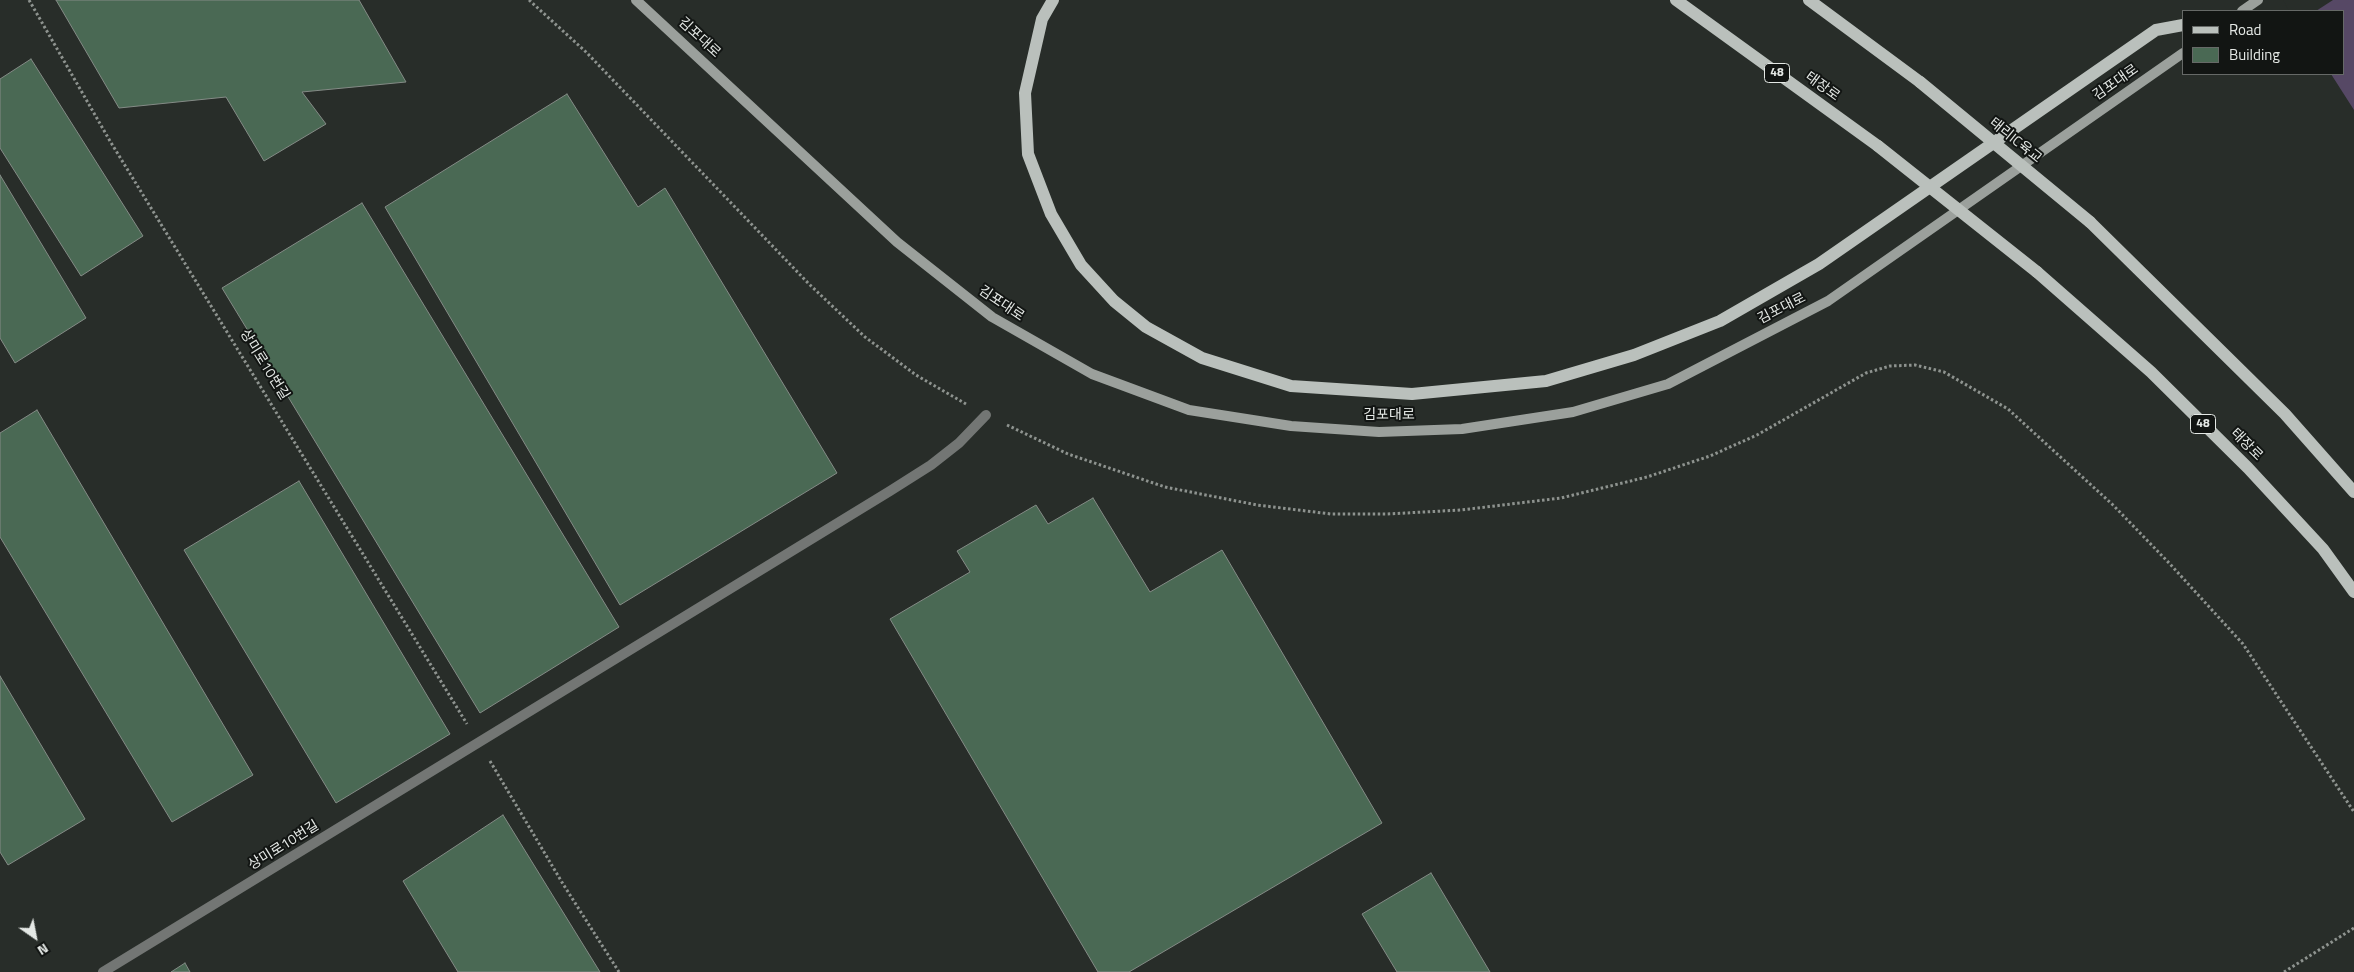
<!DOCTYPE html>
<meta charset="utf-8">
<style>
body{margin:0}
#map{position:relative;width:2354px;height:972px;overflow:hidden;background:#282d29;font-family:"Titillium Web",sans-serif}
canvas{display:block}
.legend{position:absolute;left:2182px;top:10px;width:162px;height:65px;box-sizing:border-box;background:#121513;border:1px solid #666967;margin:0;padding:6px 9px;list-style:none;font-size:15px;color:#e4e8e5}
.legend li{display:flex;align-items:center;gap:10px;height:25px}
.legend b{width:25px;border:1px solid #666967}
.north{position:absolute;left:10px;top:912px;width:50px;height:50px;-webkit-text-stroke:4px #121513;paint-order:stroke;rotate:147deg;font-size:14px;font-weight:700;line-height:20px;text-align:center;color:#e4e8e5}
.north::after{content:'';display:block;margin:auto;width:18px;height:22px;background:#e4e8e5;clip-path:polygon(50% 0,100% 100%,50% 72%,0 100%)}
</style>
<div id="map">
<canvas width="2354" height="972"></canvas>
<ul class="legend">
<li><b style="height:6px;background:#bac0bc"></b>Road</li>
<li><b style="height:14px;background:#4a6954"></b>Building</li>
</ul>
<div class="north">N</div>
</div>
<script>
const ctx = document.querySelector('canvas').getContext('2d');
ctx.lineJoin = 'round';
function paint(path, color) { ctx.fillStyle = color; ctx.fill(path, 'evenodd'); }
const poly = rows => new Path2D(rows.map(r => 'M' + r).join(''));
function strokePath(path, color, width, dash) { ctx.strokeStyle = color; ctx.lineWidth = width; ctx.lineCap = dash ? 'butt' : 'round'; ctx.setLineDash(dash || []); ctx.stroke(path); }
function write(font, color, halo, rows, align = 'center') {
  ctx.font = font + ' "Titillium Web","Noto Sans KR",sans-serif'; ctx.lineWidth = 4; ctx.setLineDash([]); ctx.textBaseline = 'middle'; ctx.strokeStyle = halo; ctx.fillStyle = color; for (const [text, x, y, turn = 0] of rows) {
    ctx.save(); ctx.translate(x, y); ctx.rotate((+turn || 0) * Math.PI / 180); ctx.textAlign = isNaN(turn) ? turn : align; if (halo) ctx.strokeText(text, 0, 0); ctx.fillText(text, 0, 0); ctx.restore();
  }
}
paint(poly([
 [2285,0,2354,0,2354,110,2331,74,2343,74,2343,11,2292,11]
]), '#564865');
paint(poly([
 [2283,0,2333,0,2316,11,2289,11]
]), '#282d29');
const building = poly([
 [56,0,359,0,406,82,302,92,326,124,264,161,226,97,119,108,56,0],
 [31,59,143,236,81,276,0,148,0,79,31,59],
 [567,94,638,207,665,188,837,473,620,605,385,207,567,94],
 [0,175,86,318,15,363,0,338,0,175],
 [362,203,619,627,480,713,222,288,362,203],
 [37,410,253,775,172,822,0,537,0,433,37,410],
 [299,481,450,734,336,803,184,550,299,481],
 [1093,498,1150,592,1222,550,1382,823,1129,972,1098,972,890,619,970,572,957,551,1036,505,1048,524,1093,498],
 [0,676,85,819,8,865,0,852,0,676],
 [503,815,600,972,458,972,403,881,503,815],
 [1431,873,1490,972,1397,972,1362,914,1431,873],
 [185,963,190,972,171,972,185,963]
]);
paint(building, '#4a6954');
strokePath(building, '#848b86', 1);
strokePath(poly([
 [29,0,110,141,467,724],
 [529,0,586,52,809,284,865,337,916,375,966,404],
 [1007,425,1068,454,1165,487,1257,505,1331,514,1387,514,1461,510,1561,498,1647,477,1710,456,1757,435,1866,373,1890,366,1915,365,1944,372,2008,409,2113,505,2170,564,2243,644,2354,812],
 [490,761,563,884,619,972],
 [2284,972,2354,928]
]), '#8e938f', 3, [2.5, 2.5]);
strokePath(poly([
 [103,972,890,491,931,465,959,443,986,415]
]), '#737674', 10);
strokePath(poly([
 [636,0,897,242,992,317,1092,374,1189,410,1291,426,1379,432,1462,429,1573,412,1668,384,1828,301,2183,53],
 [2242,11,2258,0]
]), '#9ba09c', 10);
strokePath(poly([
 [1053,0,1042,19,1025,93,1028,154,1051,214,1081,265,1114,301,1146,327,1202,358,1291,386,1412,394,1546,381,1634,355,1720,321,1819,264,2156,30,2183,25],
 [1676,0,1878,146],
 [1809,0,1920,82],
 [2090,222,2285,414,2354,492],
 [2037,272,2151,372,2248,468,2323,549,2354,592]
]), '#bac0bc', 12);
strokePath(poly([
 [1920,82,2090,222],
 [1878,146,2037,272]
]), '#bac0bc', 12);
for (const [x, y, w] of [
 [1777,73,25],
 [2203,424,25]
]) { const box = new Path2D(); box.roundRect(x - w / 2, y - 9.5, w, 19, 4); ctx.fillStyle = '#121513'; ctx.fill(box); strokePath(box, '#e4e8e5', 1); }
write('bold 12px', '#e4e8e5', null, [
 ["48",1777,73],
 ["48",2203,424]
]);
write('14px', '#e4e8e5', '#121513', [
 ["김포대로",699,38,43],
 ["김포대로",2116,83,-35],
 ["태장로",1822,87,36],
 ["태리IC육교",2015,141,39],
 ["김포대로",1001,304,34],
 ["김포대로",1782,309,-27],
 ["상미로10번길",264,365,58],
 ["김포대로",1389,416],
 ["태장로",2246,445,45],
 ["상미로10번길",284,846,-32]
]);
</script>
